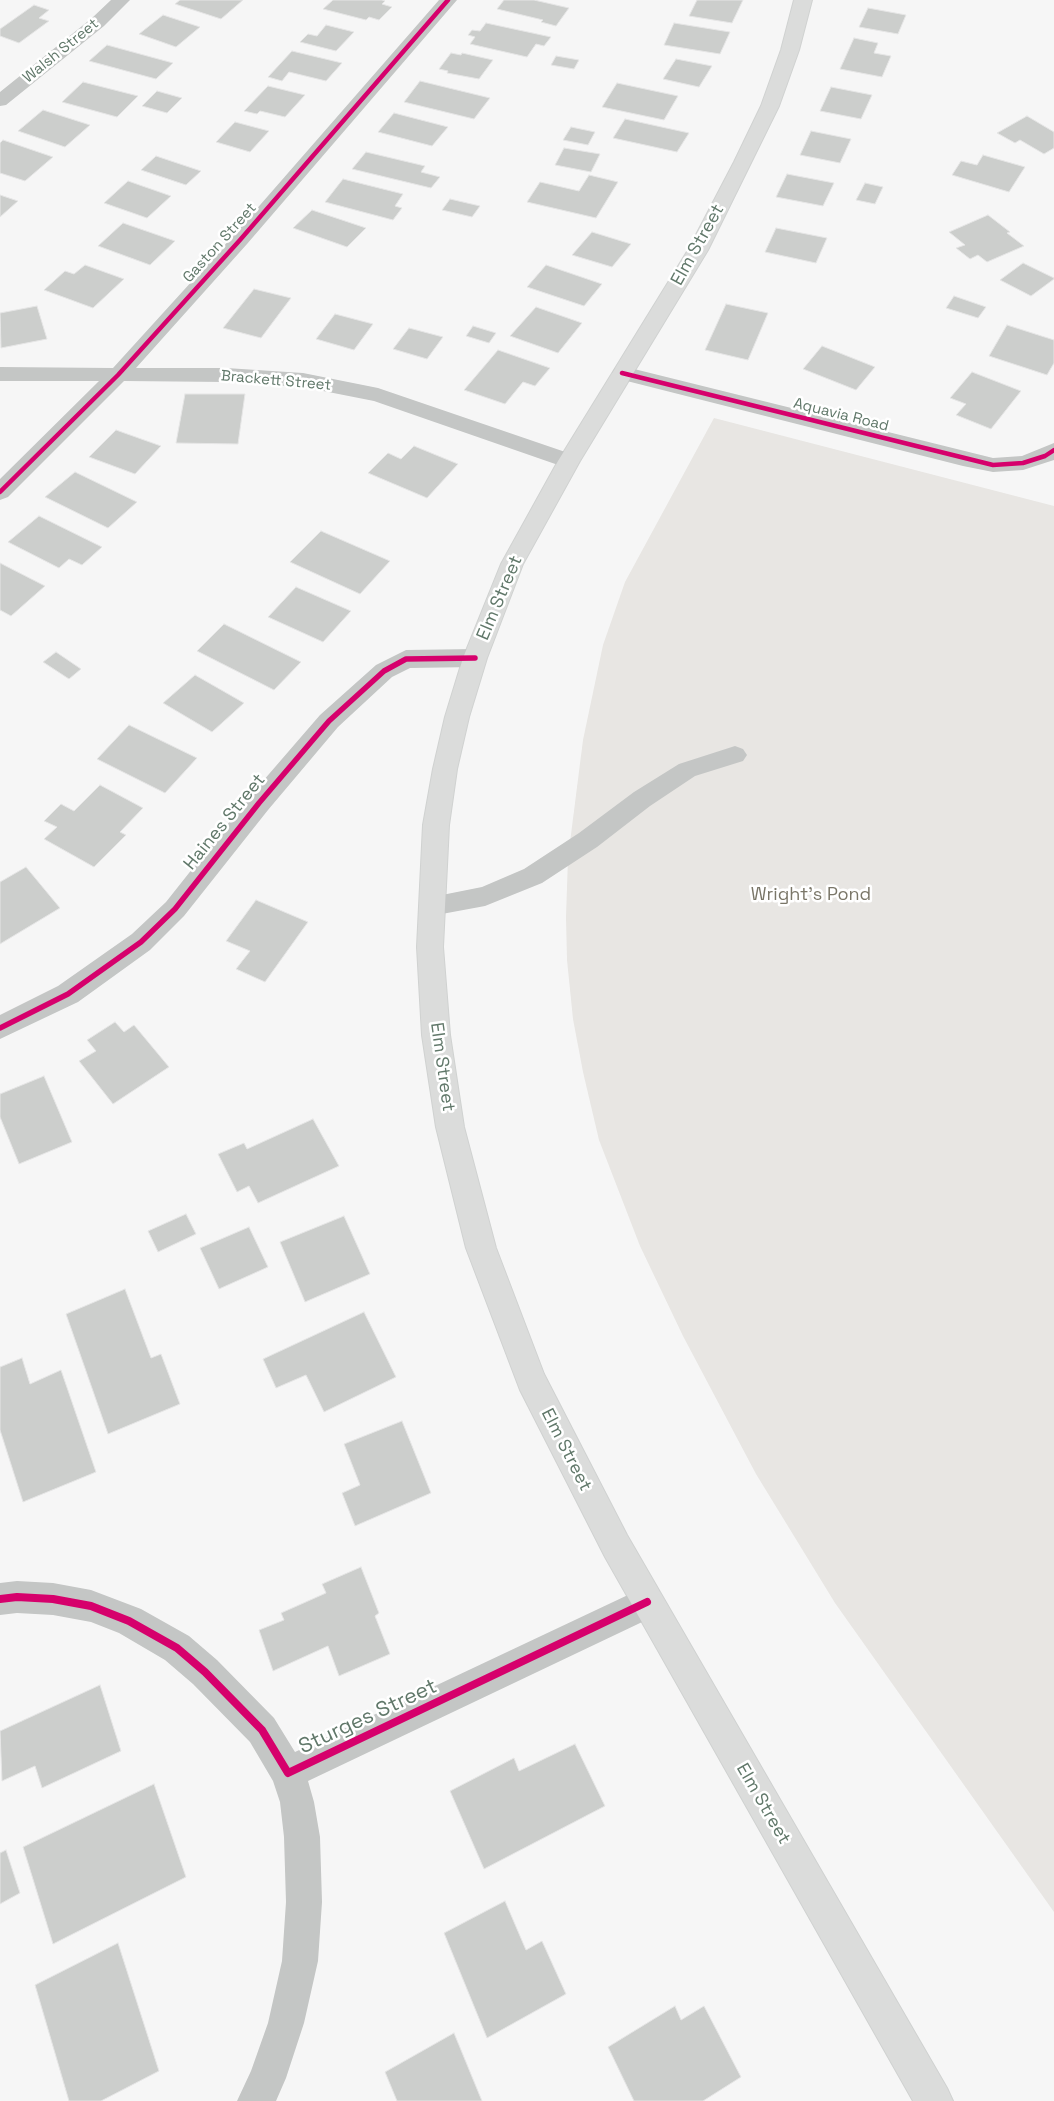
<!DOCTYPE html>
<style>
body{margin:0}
canvas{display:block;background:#f6f6f6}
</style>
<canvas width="1054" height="2101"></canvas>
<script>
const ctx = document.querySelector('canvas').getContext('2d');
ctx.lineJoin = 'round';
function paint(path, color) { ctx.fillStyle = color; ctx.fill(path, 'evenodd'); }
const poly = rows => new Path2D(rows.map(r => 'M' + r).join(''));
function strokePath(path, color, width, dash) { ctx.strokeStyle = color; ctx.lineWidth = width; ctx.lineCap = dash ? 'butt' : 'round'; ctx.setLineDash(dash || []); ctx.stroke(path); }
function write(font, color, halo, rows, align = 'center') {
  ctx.font = font + ' "Space Grotesk",sans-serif'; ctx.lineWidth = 5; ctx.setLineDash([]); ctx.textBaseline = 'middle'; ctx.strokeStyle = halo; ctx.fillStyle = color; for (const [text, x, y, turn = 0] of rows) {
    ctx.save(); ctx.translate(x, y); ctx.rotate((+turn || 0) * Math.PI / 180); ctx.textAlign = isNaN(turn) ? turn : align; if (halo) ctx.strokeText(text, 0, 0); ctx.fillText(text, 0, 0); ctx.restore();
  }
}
paint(poly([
 [714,418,1054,506,1054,1912,835,1603,756,1474,683,1336,640,1246,599,1140,583,1072,573,1019,567,960,566,917,568,858,583,740,603,645,625,582]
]), '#e8e6e3');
const building = poly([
 [180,0,243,0,221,19,175,4,180,0],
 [333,0,382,0,385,1,382,4,392,7,379,20,369,17,366,20,323,9,333,0],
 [504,0,534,0,569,8,556,26,541,22,543,20,497,9,504,0],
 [697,0,743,0,732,23,689,16,697,0],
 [34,5,49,10,39,18,49,21,19,43,0,36,0,29,34,5],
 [868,8,906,15,898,34,859,27,868,8],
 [163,15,200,27,176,47,139,34,163,15],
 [486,23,551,37,544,46,536,44,527,57,470,44,475,37,468,35,472,30,480,31,486,23],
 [674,23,730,32,720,54,664,45,674,23],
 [326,25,354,32,336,51,300,42,308,34,317,36,326,25],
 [854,38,878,43,874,53,891,56,882,77,840,69,854,38],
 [107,45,173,63,156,79,89,61,107,45],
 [292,51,342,63,326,81,289,72,282,81,268,77,292,51],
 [451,53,461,55,462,53,493,60,479,79,447,73,448,71,439,69,451,53],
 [556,56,579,60,574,69,551,65,556,56],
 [676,59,712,66,699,87,663,79,676,59],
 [420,81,490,98,474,119,404,102,420,81],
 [83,82,138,96,117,117,62,102,83,82],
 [617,83,678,96,664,120,602,107,617,83],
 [268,86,305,95,285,117,260,111,257,114,244,111,268,86],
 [831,87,872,95,861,119,820,111,831,87],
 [157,91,182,98,167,113,142,106,157,91],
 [43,110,90,125,65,147,18,131,43,110],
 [394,113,448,127,432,146,378,132,394,113],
 [1027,116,1054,132,1054,148,1044,154,1020,140,1015,143,997,133,1027,116],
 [625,119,689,133,677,152,613,138,625,119],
 [235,122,269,131,250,152,216,142,235,122],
 [571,127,595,132,588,145,563,140,571,127],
 [811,131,851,139,840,163,800,155,811,131],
 [3,140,53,157,25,181,0,173,0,143,3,140],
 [564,148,600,154,591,172,555,165,564,148],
 [366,152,425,166,421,172,440,177,431,188,352,169,366,152],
 [983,155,1025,167,1009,192,952,175,961,161,977,165,983,155],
 [156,156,201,171,186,185,141,170,156,156],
 [787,174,834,183,823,206,776,197,787,174],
 [589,175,618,182,596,218,527,202,540,182,579,191,589,175],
 [343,179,403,194,395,206,402,208,393,220,325,202,343,179],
 [128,181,171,196,147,218,104,203,128,181],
 [865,183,883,187,875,204,856,200,865,183],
 [0,195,18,201,0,217,0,195],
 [450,199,480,206,472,217,442,210,450,199],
 [312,210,366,228,347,247,293,228,312,210],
 [988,215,1010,232,1007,233,1024,246,987,262,978,255,970,259,956,248,965,245,949,232,988,215],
 [123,223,175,241,150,265,98,246,123,223],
 [776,228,827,238,816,263,765,252,776,228],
 [592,232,631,244,612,267,572,255,592,232],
 [1023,263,1054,278,1054,279,1031,296,1000,280,1023,263],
 [85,265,124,279,93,308,44,290,65,271,74,274,85,265],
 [546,265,602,284,584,306,527,287,546,265],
 [254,289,291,298,261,338,223,328,254,289],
 [954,296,986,307,978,318,946,308,954,296],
 [726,304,768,313,748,360,705,350,726,304],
 [37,306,47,339,1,348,0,313,37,306],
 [536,307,582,323,558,353,510,336,536,307],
 [335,314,373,324,354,350,316,339,335,314],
 [1007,325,1054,340,1054,363,1047,375,989,356,1007,325],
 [473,326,496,333,489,343,466,336,473,326],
 [409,328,443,337,427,359,393,349,409,328],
 [822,346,875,367,856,390,803,369,822,346],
 [498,350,550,368,535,386,523,382,505,404,464,390,498,350],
 [972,372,1021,391,991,429,956,415,966,404,950,398,972,372],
 [185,394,245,394,238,444,176,443,185,394],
 [116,430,161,446,135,474,89,457,116,430],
 [414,446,458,464,427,498,368,473,388,453,401,459,414,446],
 [75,472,137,502,108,528,45,497,75,472],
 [39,516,102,547,82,565,69,559,59,568,8,542,39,516],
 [321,531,390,561,360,594,290,562,321,531],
 [0,563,45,586,11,616,0,610,0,563],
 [296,587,351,611,323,642,268,617,296,587],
 [224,624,301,662,274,690,197,651,224,624],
 [56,652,81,669,69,679,43,662,56,652],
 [195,675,244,703,212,732,163,703,195,675],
 [129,725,197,758,165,793,97,759,129,725],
 [100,785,143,808,120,832,126,835,94,867,44,839,57,827,44,821,61,804,74,811,100,785],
 [26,867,60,908,0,944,0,882,26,867],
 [256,900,308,922,265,982,236,969,250,951,226,941,256,900],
 [115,1022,124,1032,134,1025,169,1067,113,1104,79,1061,96,1051,87,1040,115,1022],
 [44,1076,72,1142,19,1164,0,1117,0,1094,44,1076],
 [313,1119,339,1166,258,1203,249,1186,237,1192,218,1154,244,1143,247,1149,313,1119],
 [186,1214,196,1234,158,1252,148,1231,186,1214],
 [344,1216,370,1274,305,1302,280,1242,344,1216],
 [249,1227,268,1267,219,1289,200,1248,249,1227],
 [125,1289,151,1358,161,1354,180,1404,108,1434,66,1314,125,1289],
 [364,1312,396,1377,324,1412,306,1375,276,1388,263,1359,364,1312],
 [22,1358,30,1384,61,1370,96,1472,23,1502,0,1430,0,1367,22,1358],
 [402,1421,431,1493,355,1526,342,1493,360,1485,344,1444,402,1421],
 [361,1567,379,1613,375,1616,390,1654,339,1676,328,1646,273,1671,259,1630,284,1620,281,1613,326,1593,322,1584,361,1567],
 [100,1685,121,1751,42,1788,35,1766,2,1781,0,1731,100,1685],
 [575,1744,605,1806,484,1869,450,1791,514,1758,519,1771,575,1744],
 [154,1784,186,1877,53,1944,23,1847,154,1784],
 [6,1850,20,1893,0,1904,0,1853,6,1850],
 [505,1901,526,1950,542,1941,566,1994,487,2038,444,1933,505,1901],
 [118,1943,159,2071,101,2101,69,2101,35,1985,118,1943],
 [675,2006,681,2020,704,2006,741,2077,703,2101,634,2101,608,2047,675,2006],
 [454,2033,482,2101,397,2101,385,2072,454,2033]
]);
paint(building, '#cccecc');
strokePath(building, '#e6e6e6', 1);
const secondary = poly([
 [794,0,812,0,799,50,779,106,708,250,580,461,523,564,487,658,469,717,457,769,449,825,443,947,450,1035,464,1127,496,1248,544,1374,627,1535,947,2088,953,2101,913,2101,605,1557,520,1390,466,1248,436,1127,422,1035,417,947,423,825,433,769,445,717,463,658,501,564,558,461,688,250,734,162,761,106,781,50,794,0]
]);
strokePath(secondary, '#d0d2d1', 2);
paint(poly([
 [735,746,743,749,747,755,743,761,695,776,650,806,597,847,542,883,485,906,431,916,422,913,419,906,422,899,482,887,524,869,579,833,634,792,679,764,735,746]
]), '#c4c6c5');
paint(poly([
 [111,0,130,0,104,26,6,105,0,106,0,92,92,18,111,0],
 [439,0,457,0,247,244,136,368,226,368,303,373,378,388,577,456,580,461,577,466,569,468,561,466,374,401,303,387,226,382,124,381,8,497,0,500,0,479,99,381,0,381,0,367,113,368,233,236,439,0],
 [622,366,993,458,1022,456,1054,443,1054,460,1023,470,993,472,963,466,615,378,612,373,615,368,622,366],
 [475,649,483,652,487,658,483,664,475,667,410,668,392,677,338,727,268,810,184,916,150,950,78,1002,0,1039,0,1015,58,986,132,934,166,902,250,796,320,715,376,665,406,650,475,649],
 [17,1581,53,1583,91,1590,141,1609,189,1636,217,1660,274,1718,295,1752,647,1586,659,1590,663,1602,659,1614,308,1781,314,1802,320,1837,322,1902,318,1961,304,2023,286,2078,276,2101,237,2101,251,2071,268,2023,282,1961,286,1902,284,1837,280,1802,273,1781,250,1742,193,1684,165,1660,119,1633,91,1622,53,1615,17,1613,0,1615,0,1583,17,1581]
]), '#c4c6c5');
paint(secondary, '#dbdcdb');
strokePath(poly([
 [622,373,993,465,1023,463,1045,456,1054,450],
 [0,492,118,375,240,240,448,0]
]), '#d6006c', 4.5);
strokePath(poly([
 [0,1028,68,994,141,942,175,909,259,803,329,721,384,671,406,659,475,658]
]), '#d6006c', 5.5);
strokePath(poly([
 [0,1599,17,1597,53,1599,91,1606,129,1621,177,1648,205,1672,262,1730,288,1773,647,1602]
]), '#d6006c', 8);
write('15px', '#61786a', '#fff', [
 ["Walsh Street",61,51,-39],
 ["Gaston Street",220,243,-48],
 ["Brackett Street",276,381,5],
 ["Aquavia Road",841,415,14]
]);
write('18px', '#61786a', '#fff', [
 ["Elm Street",698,245,-61],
 ["Elm Street",500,598,-67],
 ["Haines Street",225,822,-51],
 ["Elm Street",442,1067,82],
 ["Elm Street",566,1450,63],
 ["Elm Street",763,1804,60]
]);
write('18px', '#7a7668', '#fff', [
 ["Wright's Pond",811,895]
]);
write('21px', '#61786a', '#fff', [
 ["Sturges Street",368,1717,-25]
]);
</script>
